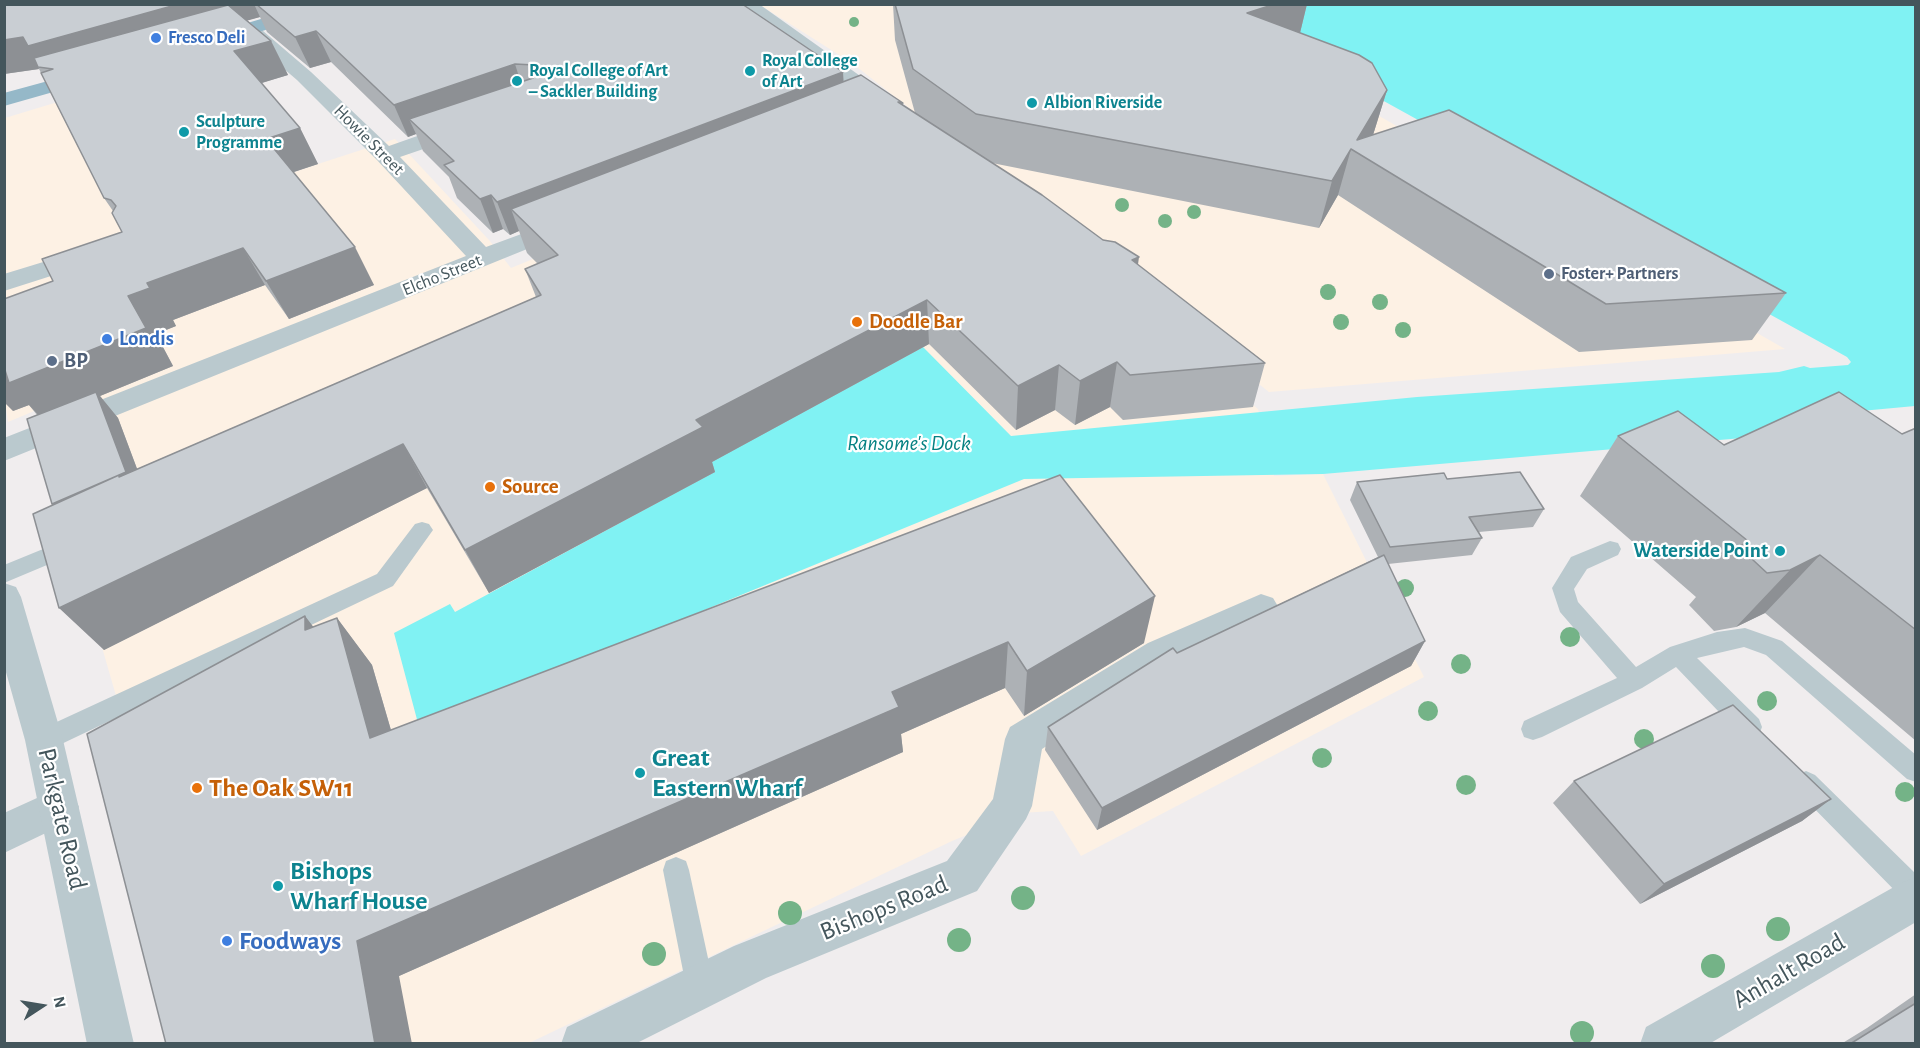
<!DOCTYPE html>
<meta charset="utf-8">
<style>
body{margin:0}
#map{position:relative;width:1920px;height:1048px;overflow:hidden;background:#f0edee;font-family:"Alegreya Sans",sans-serif}
canvas{display:block}
.frame{position:absolute;inset:0;border:6px solid #44565c;pointer-events:none}
.north{position:absolute;left:12px;top:976px;width:60px;height:60px;-webkit-text-stroke:4px #fff;paint-order:stroke;rotate:78deg;font-size:16px;font-weight:700;line-height:24px;text-align:center;color:#44565c}
.north::after{content:'';display:block;margin:auto;width:21px;height:27px;background:#44565c;clip-path:polygon(50% 0,100% 100%,50% 72%,0 100%)}
</style>
<div id="map">
<canvas width="1920" height="1048"></canvas>
<div class="frame"></div>
<div class="north">N</div>
</div>
<script>
const ctx = document.querySelector('canvas').getContext('2d');
ctx.lineJoin = 'round';
function paint(path, color) { ctx.fillStyle = color; ctx.fill(path, 'evenodd'); }
const poly = rows => new Path2D(rows.map(r => 'M' + r).join(''));
function strokePath(path, color, width, dash) { ctx.strokeStyle = color; ctx.lineWidth = width; ctx.lineCap = dash ? 'butt' : 'round'; ctx.setLineDash(dash || []); ctx.stroke(path); }
function write(font, color, halo, rows, align = 'center') {
  ctx.font = font + ' "Alegreya Sans",sans-serif'; ctx.lineWidth = 4.5; ctx.setLineDash([]); ctx.textBaseline = 'middle'; ctx.strokeStyle = halo; ctx.fillStyle = color; for (const [text, x, y, turn = 0] of rows) {
    ctx.save(); ctx.translate(x, y); ctx.rotate((+turn || 0) * Math.PI / 180); ctx.textAlign = isNaN(turn) ? turn : align; if (halo) ctx.strokeText(text, 0, 0); ctx.fillText(text, 0, 0); ctx.restore();
  }
}
paint(poly([
 [760,5,1186,5,1785,349,1269,392,852,63],
 [61,101,128,230,318,164,395,139,489,240,511,268,816,143,1088,271,1258,409,1274,476,1323,474,1424,677,1081,856,1053,811,1021,813,952,841,529,1043,216,1043,76,557,39,409,8,422,5,401,5,118]
]), '#fdf1e4');
paint(poly([
 [1210,5,1915,5,1915,406,1861,411,1859,428,1323,474,1024,479,419,727,394,633,450,604,455,612,714,472,707,464,923,347,1011,436,1417,397,1779,372,1804,366,1810,368,1848,365,1851,362,1847,357]
]), '#80f2f3');
paint(poly([
 [422,522,429,524,433,530,393,586,53,748,44,751,35,748,32,740,35,732,377,574,415,524,422,522],
 [70,538,78,540,81,546,78,552,4,583,4,565,70,538],
 [1610,541,1618,543,1621,549,1618,555,1587,569,1574,589,1578,602,1636,667,1670,647,1717,632,1745,628,1782,641,1916,755,1916,782,1907,779,1766,655,1744,647,1697,658,1759,719,1762,727,1759,735,1750,738,1741,735,1676,667,1642,688,1542,737,1533,740,1524,737,1521,729,1524,721,1617,678,1560,612,1552,588,1571,557,1610,541],
 [1806,771,1815,775,1916,874,1916,906,1906,902,1797,791,1793,783,1797,775,1806,771],
 [676,857,686,861,689,870,714,986,710,996,700,1000,690,996,686,986,663,870,666,861,676,857]
]), '#bac9ce');
paint(poly([
 [737,4,759,4,894,100,897,105,894,110,886,112,878,110,737,4],
 [249,23,256,25,311,72,389,146,454,123,462,121,470,123,473,128,470,133,400,157,486,247,565,218,574,220,577,225,574,230,4,461,4,438,466,256,377,160,297,80,242,33,239,29,242,25,249,23],
 [89,248,98,251,102,256,98,261,4,291,4,274,89,248],
 [1261,594,1273,598,1279,608,1273,618,1174,665,1042,749,1032,806,1026,819,977,891,766,978,635,1044,561,1044,567,1027,734,946,947,861,993,799,1005,739,1010,727,1148,643,1261,594],
 [59,788,73,794,79,807,73,820,4,853,4,813,59,788],
 [1916,877,1916,922,1709,1044,1640,1044,1646,1027,1901,883,1916,877]
]), '#bac9ce');
paint(poly([
 [4,583,16,587,21,597,63,740,134,1044,87,1044,25,740,4,665,4,583]
]), '#bac9ce');
paint(poly([
 [311,4,342,4,340,8,218,44,204,44,201,40,204,36,311,4],
 [92,69,99,71,102,75,99,79,4,106,4,93,92,69]
]), '#95b8c8');
ctx.fillStyle = '#74b387';
for (const [x, y, r] of [
 [854,22,5],
 [1122,205,7],
 [1194,212,7],
 [1165,221,7],
 [1328,292,8],
 [1380,302,8],
 [1341,322,8],
 [1403,330,8],
 [1405,588,9],
 [1570,637,10],
 [1461,664,10],
 [1767,701,10],
 [1428,711,10],
 [1644,739,10],
 [1322,758,10],
 [1466,785,10],
 [1905,792,10],
 [1023,898,12],
 [790,913,12],
 [1778,929,12],
 [959,940,12],
 [654,954,12],
 [1713,966,12],
 [1582,1033,12]
]) { ctx.beginPath(); ctx.arc(x, y, r, 0, 2 * Math.PI); ctx.fill(); }
paint(poly([
 [4,4,742,4,843,72,843,82,903,103,903,106,915,113,895,40,893,4,1307,4,1300,33,1387,90,1373,135,1786,293,1752,340,1579,352,1338,195,1319,228,992,163,1138,265,1265,363,1253,407,1123,420,1110,407,1075,425,1055,410,1016,430,929,344,712,462,715,472,489,593,427,488,104,650,53,505,37,415,29,405,13,411,53,281,122,232,113,211,104,198,39,69,4,74],
 [260,17,267,32,310,68,331,62,408,137,416,134,423,151,449,177,457,198,493,233,503,229,510,235,519,231,527,253,538,264,525,269,536,297,137,469,118,418,100,396,173,366,156,334,176,326,173,320,265,285,289,319,374,285,293,172,318,164,300,128,261,83,288,75,271,41,247,20],
 [1916,428,1916,741,1765,613,1736,627,1714,631,1689,605,1696,597,1580,496,1618,436,1724,445,1902,434],
 [1060,475,1144,643,1024,716,1005,688,901,734,903,752,399,976,305,616,313,627,337,618,372,665,391,730],
 [1447,479,1544,509,1533,527,1479,532,1482,538,1472,555,1388,564,1425,641,1411,666,1097,830,1045,750,1048,727,1177,653,1378,557,1350,500,1357,482],
 [1574,781,1831,799,1802,821,1640,904,1553,803],
 [1916,994,1916,1044,1841,1044,1867,1028]
]), '#adb1b5');
paint(poly([
 [179,4,254,4,260,17,57,75,53,69,38,67,39,69,4,74,4,40],
 [1275,4,1307,4,1299,37,1247,13],
 [316,31,331,62,310,68,295,37],
 [271,41,288,75,252,86,234,51],
 [515,64,525,96,409,119,416,134,408,137,394,105],
 [843,72,845,104,511,209,519,231,510,235,497,202],
 [1387,90,1373,135,1357,140],
 [300,128,318,164,285,175,266,139],
 [1351,149,1338,195,1319,228,1332,181],
 [491,195,503,229,493,233,480,199],
 [355,247,374,285,289,319,266,281],
 [243,248,265,285,173,320,176,326,156,334,173,366,100,396,118,418,148,498,43,420,29,405,13,411,4,402,4,365,128,296,147,283],
 [1139,257,1133,301,1132,260],
 [927,300,929,344,712,462,715,472,489,593,465,550,696,420],
 [1117,362,1110,407,1075,425,1080,381],
 [1059,365,1055,410,1016,430,1018,386],
 [403,444,427,488,104,650,59,608],
 [1820,555,1765,613,1736,627,1790,570],
 [1155,596,1144,643,1024,716,1027,671],
 [305,616,341,663,305,630],
 [337,618,372,665,406,782,370,738],
 [1425,641,1411,666,1097,830,1102,808],
 [1008,642,1005,688,901,734,903,752,399,976,412,1044,375,1044,357,941,892,692],
 [1831,799,1802,821,1640,904,1664,884]
]), '#8d9094');
const building = poly([
 [4,4,179,4,28,46,23,37,4,40,4,4],
 [256,4,742,4,843,72,497,202,491,195,480,199,444,165,454,161,409,119,533,78,537,72,534,65,515,64,394,105,316,31,295,37,256,4],
 [895,4,1275,4,1247,13,1359,55,1372,63,1387,90,1357,140,1449,110,1786,293,1606,304,1351,149,1332,181,976,114,913,69,895,4],
 [228,5,271,41,234,51,300,128,266,139,355,247,266,281,243,248,147,283,150,288,128,296,146,328,9,383,4,367,4,299,53,281,42,259,122,232,112,213,116,206,111,200,104,198,41,73,53,69,38,67,34,58,228,5],
 [861,75,903,103,898,102,1042,195,1103,240,1115,242,1139,257,1132,260,1265,363,1130,375,1117,362,1080,381,1059,365,1018,386,927,300,696,420,703,427,465,550,403,444,59,608,33,514,119,475,119,477,541,295,525,269,558,255,511,209,861,75],
 [96,392,126,472,52,504,27,419,96,392],
 [1839,392,1902,434,1916,428,1916,630,1820,555,1790,570,1767,573,1739,547,1748,541,1618,436,1678,411,1724,445,1839,392],
 [1520,472,1544,509,1469,517,1482,538,1390,547,1357,482,1444,473,1447,479,1520,472],
 [1060,475,1155,596,1027,671,1008,642,892,692,899,707,357,941,375,1044,166,1044,87,734,305,616,305,630,337,618,370,738,1060,475],
 [1384,555,1425,641,1102,808,1048,727,1173,648,1177,653,1384,555],
 [1733,705,1831,799,1664,884,1574,781,1733,705],
 [1916,1003,1916,1044,1850,1044,1903,1011,1916,1003]
]);
paint(building, '#c9ced3');
strokePath(building, '#8d9094', 1.5);
for (const [x, y, r, color] of [
 [156,38,6,"#3f7fe0"],
 [750,71,6,"#0f9aa8"],
 [517,81,6,"#0f9aa8"],
 [1032,103,6,"#0f9aa8"],
 [184,132,6,"#0f9aa8"],
 [1549,274,6,"#5c6f8a"],
 [857,322,6,"#e8710a"],
 [107,339,6,"#3f7fe0"],
 [52,361,6,"#5c6f8a"],
 [490,487,6,"#e8710a"],
 [1780,551,6,"#0f9aa8"],
 [640,773,6,"#0f9aa8"],
 [197,788,6,"#e8710a"],
 [278,886,6,"#0f9aa8"],
 [227,941,6,"#3f7fe0"]
]) { const dot = new Path2D(); dot.arc(x, y, r, 0, 2 * Math.PI); ctx.fillStyle = color; ctx.fill(dot); strokePath(dot, '#fff', 2); }
write('bold 18px', '#366cbe', '#fff', [
 ["Fresco Deli",168,38]
], 'left');
write('bold 18px', '#0d838f', '#fff', [
 ["Royal College",762,61],
 ["of Art",762,82],
 ["Royal College of Art",529,71],
 ["– Sackler Building",529,92],
 ["Albion Riverside",1044,103],
 ["Sculpture",196,122],
 ["Programme",196,143]
], 'left');
write('18px', '#44565c', '#fff', [
 ["Howie Street",369,140,45],
 ["Elcho Street",442,275,-22]
]);
write('bold 18px', '#4e5e75', '#fff', [
 ["Foster+ Partners",1561,274]
], 'left');
write('bold 21px', '#c56008', '#fff', [
 ["Doodle Bar",869,322],
 ["Source",502,487]
], 'left');
write('bold 21px', '#366cbe', '#fff', [
 ["Londis",119,339]
], 'left');
write('bold 21px', '#4e5e75', '#fff', [
 ["BP",64,361]
], 'left');
write('bold 21px', '#0d838f', '#fff', [
 ["Waterside Point",1768,551]
], 'right');
write('italic 22px', '#058182', '#fff', [
 ["Ransome's Dock",909,443]
]);
write('bold 26px', '#0d838f', '#fff', [
 ["Great",652,758],
 ["Eastern Wharf",652,788],
 ["Bishops",290,871],
 ["Wharf House",290,901]
], 'left');
write('bold 26px', '#c56008', '#fff', [
 ["The Oak SW11",209,788]
], 'left');
write('26px', '#44565c', '#fff', [
 ["Parkgate Road",62,819,77],
 ["Bishops Road",884,908,-22],
 ["Anhalt Road",1789,971,-30]
]);
write('bold 26px', '#366cbe', '#fff', [
 ["Foodways",239,941]
], 'left');
</script>
